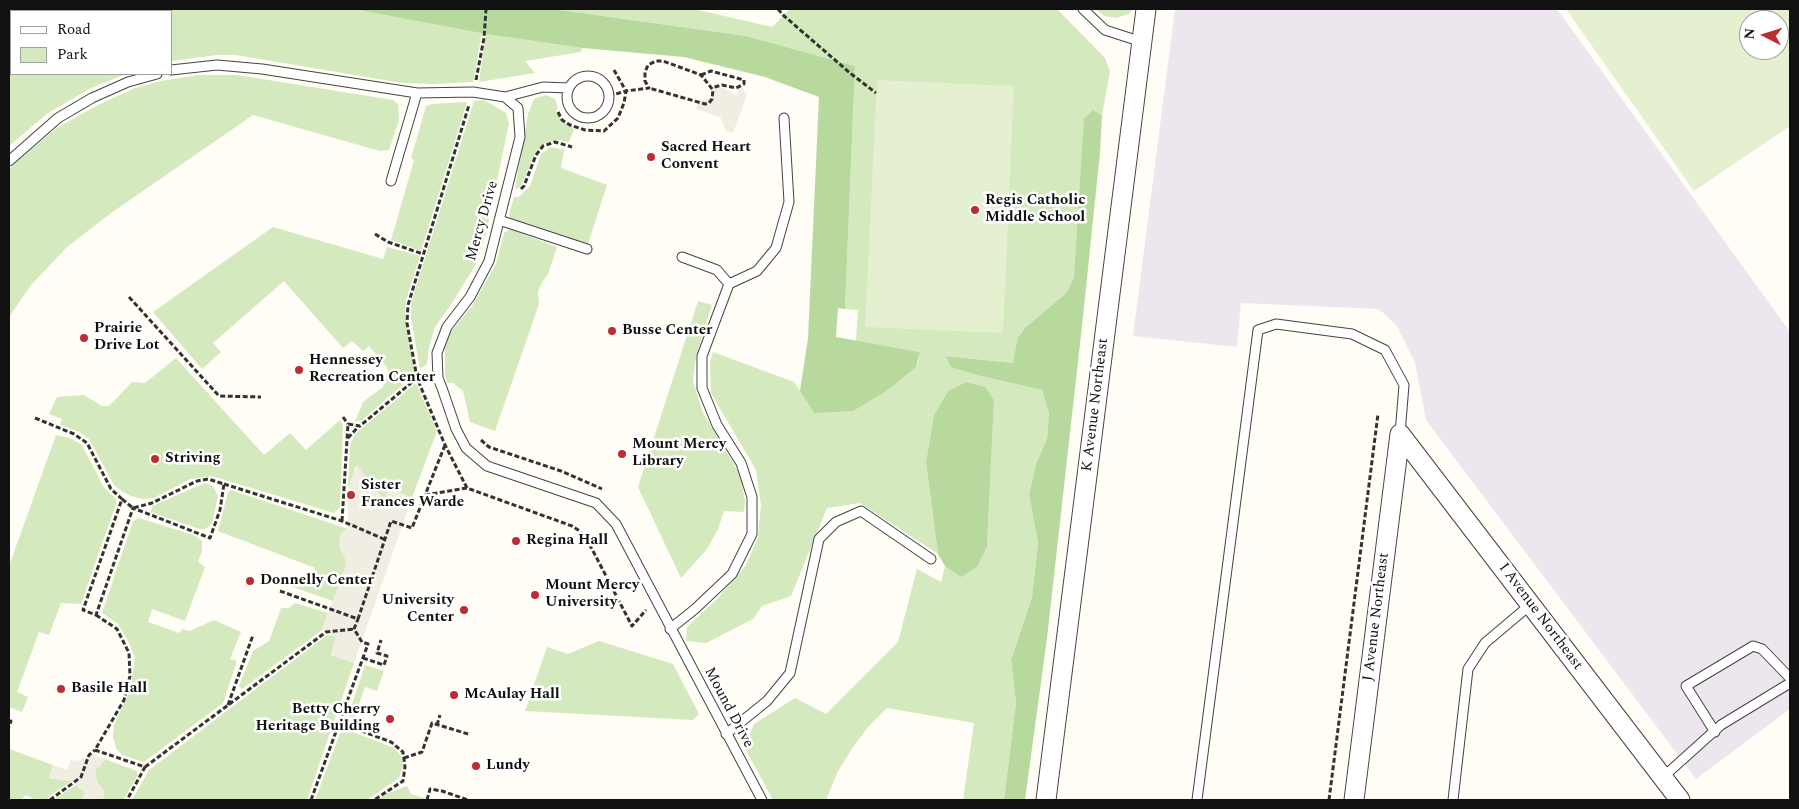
<!DOCTYPE html>
<style>
body{margin:0}
#map{position:relative;width:1799px;height:809px;overflow:hidden;background:#fffdf5;font-family:Spectral,serif}
canvas{display:block}
.frame{position:absolute;inset:0;border:10px solid #111;pointer-events:none}
.legend{position:absolute;left:10px;top:10px;width:162px;height:65px;box-sizing:border-box;background:#fff;border:1px solid #a0a0a0;margin:0;padding:6px 9px;list-style:none;font-size:15px;color:#111}
.legend li{display:flex;align-items:center;gap:10px;height:25px}
.legend b{width:25px;border:1px solid #a0a0a0}
.north{position:absolute;left:1739px;top:10px;width:50px;height:50px;box-sizing:border-box;background:#fff;border:1px solid #a0a0a0;border-radius:50%;rotate:275deg;font-size:14px;font-weight:700;line-height:20px;text-align:center;color:#111}
.north::after{content:'';display:block;margin:auto;width:18px;height:22px;background:#bd2c31;clip-path:polygon(50% 0,100% 100%,50% 72%,0 100%)}
</style>
<div id="map">
<canvas width="1799" height="809"></canvas>
<div class="frame"></div>
<ul class="legend">
<li><b style="height:6px;background:#fff"></b>Road</li>
<li><b style="height:14px;background:#d4e9be"></b>Park</li>
</ul>
<div class="north">N</div>
</div>
<script>
const ctx = document.querySelector('canvas').getContext('2d');
ctx.lineJoin = 'round';
function paint(path, color) { ctx.fillStyle = color; ctx.fill(path, 'evenodd'); }
const poly = rows => new Path2D(rows.map(r => 'M' + r).join(''));
function strokePath(path, color, width, dash) { ctx.strokeStyle = color; ctx.lineWidth = width; ctx.lineCap = dash ? 'butt' : 'round'; ctx.setLineDash(dash || []); ctx.stroke(path); }
function write(font, color, halo, rows, align = 'center') {
  ctx.font = font + ' Spectral,serif'; ctx.lineWidth = 5; ctx.setLineDash([]); ctx.textBaseline = 'middle'; ctx.strokeStyle = halo; ctx.fillStyle = color; for (const [text, x, y, turn = 0] of rows) {
    ctx.save(); ctx.translate(x, y); ctx.rotate((+turn || 0) * Math.PI / 180); ctx.textAlign = isNaN(turn) ? turn : align; if (halo) ctx.strokeText(text, 0, 0); ctx.fillText(text, 0, 0); ctx.restore();
  }
}
paint(poly([
 [1175,9,1557,9,1790,332,1790,709,1696,779,1426,420,1415,363,1397,326,1379,309,1241,303,1237,347,1133,336]
]), '#eee6ee');
paint(poly([
 [9,9,353,9,482,33,473,82,432,84,402,83,236,55,217,55,171,61,171,11,11,11,11,74,126,74,91,88,48,113,9,146],
 [553,9,694,9,772,27,790,9,1057,9,1105,58,1110,72,1102,115,1093,110,1074,277,1067,292,1025,328,1017,339,1013,363,947,356,981,376,1042,390,1049,414,1047,439,1036,464,1029,494,1038,543,1032,597,1011,660,1016,702,1004,800,963,800,974,723,887,708,868,727,853,747,838,771,826,800,773,800,745,748,754,724,795,698,826,714,898,642,917,569,941,582,945,566,961,576,977,567,987,547,994,400,966,382,948,391,934,415,926,462,938,554,860,503,827,508,791,596,762,606,753,619,706,643,686,641,687,627,717,599,746,565,758,537,761,505,756,470,711,393,710,362,713,352,794,382,815,413,917,366,920,352,856,341,858,310,845,309,855,66,746,36],
 [1096,9,1132,9,1129,14,1116,18,1104,16],
 [486,34,582,48,581,52,525,61,535,73,479,82],
 [199,75,237,75,393,100,398,104,399,120,389,150,380,151,253,115,111,213,67,247,31,285,9,317,9,170,17,161,57,128,96,106,135,88,161,81],
 [546,95,555,99,558,108,556,111,561,120,574,129,569,142,556,140,545,143,536,151,522,184,518,189,515,188,528,114,534,99],
 [484,100,506,113,509,123,486,234,476,264,454,300,435,327,429,347,427,364,420,369,411,318,411,303,474,101],
 [467,102,421,251,391,240,414,160,411,158,426,106,432,104],
 [551,147,564,150,561,168,607,185,588,244,511,220,509,214,514,197,519,197,530,186,541,154],
 [273,227,383,259,387,247,420,256,406,300,405,314,415,374,361,421,355,421,363,402,383,387,388,369,369,346,363,351,352,341,343,348,284,281,213,343,221,352,202,369,153,312],
 [510,229,557,247,548,274,541,284,538,292,539,304,495,431,470,422,463,391,453,383,447,383,445,374,445,348,451,332,472,306,496,264,504,233],
 [698,301,712,305,696,356,693,381,703,413,741,476,745,502,744,512,724,511,718,529,707,549,681,578,638,487],
 [176,358,264,455,290,433,306,450,340,420,343,426,340,507,334,513,212,476,190,479,154,498,143,499,131,496,123,492,114,485,89,439,77,431,60,425,62,419,49,414,57,397,84,395,102,406,109,406,132,382,145,383],
 [416,383,437,431,412,498,389,488,385,501,356,466,348,489,350,445,355,434],
 [56,435,70,438,82,445,103,486,116,499,116,504,81,604,61,603,49,635,39,632,17,692,28,697,22,712,9,707,9,566],
 [205,483,213,486,218,496,212,524,205,529,199,529,151,512,152,506],
 [231,490,348,529,359,531,333,601,290,586,312,576,315,568,218,531,228,492],
 [139,518,196,536,202,541,202,551,198,562,205,567,185,621,152,609,148,622,179,633,182,629,190,631,214,620,241,632,230,659,237,661,223,703,144,762,122,755,116,748,113,737,114,725,130,691,135,658,129,643,118,624,102,613,133,521],
 [295,603,328,613,322,630,242,689,239,686,253,651,269,641,281,608,289,608],
 [327,635,336,636,331,655,354,663,307,800,132,800,149,770],
 [599,641,673,664,699,714,693,720,525,711,547,647,568,654],
 [365,665,384,671,377,691,365,687,354,718,348,716],
 [342,728,394,748,401,756,403,767,399,778,367,800,315,800],
 [9,749,53,765,50,778,72,781,51,795,47,800,36,800,25,795,22,800,9,800],
 [105,759,137,771,138,775,123,800,103,800,104,791,97,782,95,773,96,769,100,766],
 [76,785,85,792,82,800,53,800],
 [407,786,411,794,424,798,424,800,378,800,386,794]
]), '#d4e9be');
paint(poly([
 [353,9,553,9,746,36,855,66,845,309,838,308,836,337,920,352,916,367,886,391,853,411,814,413,800,391,808,338,819,97,765,77,684,57,582,48,486,34],
 [1093,110,1102,115,1100,153,1082,326,1047,638,1025,800,1004,800,1016,702,1011,660,1032,597,1038,543,1029,494,1036,464,1047,439,1049,414,1042,390,981,376,951,367,946,356,1013,363,1017,339,1025,328,1067,292,1074,277,1084,119],
 [966,382,985,387,994,400,987,547,977,567,961,577,945,566,938,554,926,462,934,415,948,391]
]), '#b8d99e');
paint(poly([
 [1566,9,1790,9,1790,126,1694,191],
 [1749,20,1779,20,1779,50,1749,50],
 [877,80,1014,86,1003,333,865,327]
]), '#e5f0d0');
paint(poly([
 [741,86,747,95,733,133,727,132,720,117,696,109,698,102,710,98,715,88,724,88,735,95,737,95,739,87],
 [357,465,384,501,388,488,412,498,354,663,331,655,336,637,322,630,347,563,340,549,339,538,343,531,348,529,348,489],
 [92,754,105,759,100,766,96,769,95,773,97,782,104,791,103,800,82,800,85,792,72,781,49,777,53,765,67,770,71,760,76,761]
]), '#f0ede2');
const service = poly([
 [1083,9,1105,30,1142,42],
 [171,70,217,65,262,69,417,93,473,92,505,97,518,108,520,137,489,261,470,297,447,327,437,353,438,378,442,388,456,429,466,448,487,466,596,503,616,524,762,800],
 '567 97a21 21 0 1 1 42 0a21 21 0 1 1-42 0Z',
 [505,97,543,87,569,88],
 [9,161,58,118,92,98,128,82,157,74],
 [391,181,417,93],
 [499,220,587,249],
 [682,257,717,270,729,284],
 [729,284,757,271,776,248,789,202,784,118],
 [670,629,695,609,732,574,752,534,752,497,741,463,717,425,702,388,702,356,729,284],
 [1715,732,1686,686,1753,646,1762,649,1790,678],
 [726,734,767,701,790,673,819,539,836,522,861,511,931,559],
 [1662,778,1721,725,1790,683],
 [1197,800,1258,330,1276,324,1352,334,1385,350,1404,385,1400,434],
 [1453,800,1468,669,1485,643,1530,605]
]);
const minor = poly([
 [1400,434,1680,800],
 [1046,800,1146,9],
 [1354,800,1400,434]
]);
strokePath(service, '#444', 11);
strokePath(minor, '#444', 21);
strokePath(poly([
 [778,9,783,15,850,73,876,93],
 [701,75,711,71,744,80,744,84,736,88,722,85,711,88],
 [476,80,484,38,486,9],
 [609,96,626,91,649,88,645,81,645,72,648,65,656,61,663,61,701,75,713,90,712,99,709,103,705,104,649,88],
 [558,112,562,120,570,125,585,130,604,131,618,118,624,103,626,91,614,70],
 [521,189,524,186,536,155,543,146,555,142,572,147],
 [375,234,388,242,423,254],
 [129,297,219,396,261,397],
 [343,417,348,424],
 [35,418,74,434,87,443,111,489,122,499,83,610,96,615,133,508,210,538,220,510,224,484,208,479,197,481,152,503,133,508,122,499],
 [348,438,359,426],
 [481,440,489,447,561,471,602,489],
 [224,484,342,521,386,540],
 [467,488,445,445,417,378,407,323,408,305,469,105],
 [425,495,467,488,572,526,581,532,592,549,632,626,646,610],
 [342,521,348,424,360,426,417,378],
 [280,591,358,619,391,521,412,528,445,445],
 [96,615,117,629,129,653,130,676,124,700,95,750,145,767,127,800],
 [363,658,384,665,387,656,377,653,381,640],
 [228,705,253,635],
 [9,721,11,721,9,727],
 [340,723,391,742,403,752,405,767,403,781,374,800],
 [437,725,440,715],
 [404,758,422,752,432,723,468,734],
 [145,767,326,632,354,629],
 [50,800,81,777,89,755,95,750],
 [311,800,368,644,362,642,354,629,358,619],
 [427,800,430,789,442,791,468,800],
 [1329,800,1378,414]
]), '#333', 3, [5, 2.5]);
strokePath(service, '#fff', 9);
strokePath(minor, '#fff', 19);
for (const [x, y, r, color] of [
 [651,157,5,"#bd2c31"],
 [975,210,5,"#bd2c31"],
 [612,331,5,"#bd2c31"],
 [84,338,5,"#bd2c31"],
 [299,370,5,"#bd2c31"],
 [622,454,5,"#bd2c31"],
 [155,459,5,"#bd2c31"],
 [351,495,5,"#bd2c31"],
 [516,541,5,"#bd2c31"],
 [250,581,5,"#bd2c31"],
 [535,595,5,"#bd2c31"],
 [464,610,5,"#bd2c31"],
 [61,689,5,"#bd2c31"],
 [454,695,5,"#bd2c31"],
 [390,719,5,"#bd2c31"],
 [476,766,5,"#bd2c31"]
]) { const dot = new Path2D(); dot.arc(x, y, r, 0, 2 * Math.PI); ctx.fillStyle = color; ctx.fill(dot); strokePath(dot, '#fff', 2); }
write('bold 15px', '#111', '#fff', [
 ["Sacred Heart",661,148],
 ["Convent",661,165],
 ["Regis Catholic",985,201],
 ["Middle School",985,218],
 ["Prairie",94,329],
 ["Drive Lot",94,346],
 ["Busse Center",622,331],
 ["Hennessey",309,361],
 ["Recreation Center",309,378],
 ["Mount Mercy",632,445],
 ["Library",632,462],
 ["Striving",165,459],
 ["Sister",361,486],
 ["Frances Warde",361,503],
 ["Regina Hall",526,541],
 ["Donnelly Center",260,581],
 ["Mount Mercy",545,586],
 ["University",545,603],
 ["University",454,601,"right"],
 ["Center",454,618,"right"],
 ["Basile Hall",71,689],
 ["McAulay Hall",464,695],
 ["Betty Cherry",380,710,"right"],
 ["Heritage Building",380,727,"right"],
 ["Lundy",486,766]
], 'left');
write('15px', '#111', '#fff', [
 ["Mercy Drive",483,221,-74],
 ["K Avenue Northeast",1096,405,-83],
 ["J Avenue Northeast",1377,617,-83],
 ["I Avenue Northeast",1540,617,53],
 ["Mound Drive",728,708,62]
]);
</script>
